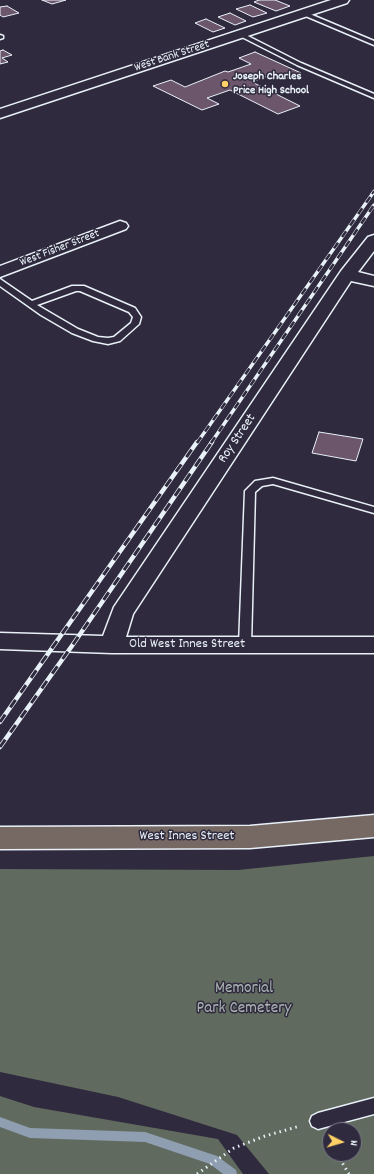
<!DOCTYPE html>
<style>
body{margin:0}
#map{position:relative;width:374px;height:1174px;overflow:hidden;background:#2f2a3d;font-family:Dekko,sans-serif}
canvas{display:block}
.north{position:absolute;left:322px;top:1122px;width:40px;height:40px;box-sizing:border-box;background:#2f2a3d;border:1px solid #797a88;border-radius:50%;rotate:95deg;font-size:11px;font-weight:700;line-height:16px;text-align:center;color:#e8f1f8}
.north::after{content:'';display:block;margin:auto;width:14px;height:18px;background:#ffd166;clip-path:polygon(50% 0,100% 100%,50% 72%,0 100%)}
</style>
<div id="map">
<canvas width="374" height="1174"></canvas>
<div class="north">N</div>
</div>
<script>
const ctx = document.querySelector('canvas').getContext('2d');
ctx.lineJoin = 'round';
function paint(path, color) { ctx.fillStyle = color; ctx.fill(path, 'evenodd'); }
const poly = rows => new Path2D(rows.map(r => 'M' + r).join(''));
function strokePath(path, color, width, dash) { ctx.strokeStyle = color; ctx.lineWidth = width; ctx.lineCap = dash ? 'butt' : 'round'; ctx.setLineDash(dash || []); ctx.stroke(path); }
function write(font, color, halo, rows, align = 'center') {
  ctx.font = font + ' Dekko,sans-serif'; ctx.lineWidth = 3; ctx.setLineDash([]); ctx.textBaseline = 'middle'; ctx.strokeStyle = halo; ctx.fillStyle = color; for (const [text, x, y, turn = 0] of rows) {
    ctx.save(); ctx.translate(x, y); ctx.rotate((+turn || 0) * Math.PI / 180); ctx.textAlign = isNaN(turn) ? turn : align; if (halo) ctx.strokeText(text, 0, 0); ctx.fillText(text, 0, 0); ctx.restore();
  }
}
paint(poly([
 [374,856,374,1174,269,1174,237,1135,118,1097,0,1072,0,869,238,870],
 [330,1130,354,1130,354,1154,330,1154],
 [0,1096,34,1107,218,1139,243,1174,0,1174]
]), '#606a5f');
paint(poly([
 [0,1117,30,1128,145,1132,217,1156,236,1170,237,1174,223,1174,210,1164,145,1142,30,1138,0,1127,0,1117]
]), '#909eb1');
const building = poly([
 [42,0,66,0,52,4,42,0],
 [259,0,275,0,290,6,276,11,254,2,259,0],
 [250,5,267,13,253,17,236,9,250,5],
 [7,6,19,13,3,17,0,15,0,7,7,6],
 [230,13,246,21,235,25,218,17,230,13],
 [206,19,225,28,213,32,195,23,206,19],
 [3,50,12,55,2,58,8,62,0,64,0,51,3,50],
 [255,52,301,73,284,79,273,74,252,82,300,106,278,114,230,90,207,98,219,104,202,110,153,86,171,80,185,87,225,71,228,72,251,64,239,58,255,52],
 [319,432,363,439,356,461,312,453,319,432]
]);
paint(building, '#6c566c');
strokePath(building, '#e8f1f8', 1);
const service = poly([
 [301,12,305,12,374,41,374,45,301,14,301,12],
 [240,32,301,63,374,94,374,98,297,65,238,35,237,34,240,32],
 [0,35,3,36,3,38,0,39,0,35],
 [0,279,32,301,72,286,84,286,135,308,141,317,139,324,120,341,108,344,93,341,72,333,41,315,0,286,0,279],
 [76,291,80,291,129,312,133,317,131,323,114,337,108,338,98,337,78,329,37,305,76,291],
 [273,478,374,507,374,513,273,484,262,486,255,492,251,645,249,648,245,649,241,648,239,645,245,491,255,481,273,478],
 [374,1098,374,1114,318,1129,312,1126,310,1121,312,1116,318,1113,374,1098]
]);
const minor = poly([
 [331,0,349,0,347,3,0,118,0,109,331,0],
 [120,221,126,223,128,226,126,229,0,277,0,266,120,221],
 [374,235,374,251,358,272,374,276,374,286,351,281,133,614,126,637,374,637,374,653,112,653,0,649,0,633,103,636,114,607,341,271,368,237,374,235]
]);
const primary = poly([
 [374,815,374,837,250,848,0,849,0,827,250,826,374,815]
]);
strokePath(service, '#e8f1f8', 3);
strokePath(minor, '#e8f1f8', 3);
strokePath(primary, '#e8f1f8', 3);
strokePath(poly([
 [337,1154,349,1174],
 [197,1174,234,1148,265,1136,300,1126]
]), '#e8f1f8', 3, [1.5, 4]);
paint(service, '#2f2a3d');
paint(minor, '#2f2a3d');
paint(primary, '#766964');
const railFar2 = poly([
 [372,194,374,191]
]);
const railFar1 = poly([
 [197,443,373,193],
 [211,443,374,205]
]);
const rail = poly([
 [0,722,197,442],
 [0,747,74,643,212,442]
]);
strokePath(railFar2, '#e8f1f8', 3);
strokePath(railFar1, '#e8f1f8', 3.5);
strokePath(rail, '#e8f1f8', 4.5);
strokePath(railFar2, '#2f2a3d', 2, [5.5]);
strokePath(railFar1, '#2f2a3d', 2.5, [7]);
strokePath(rail, '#2f2a3d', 3, [9]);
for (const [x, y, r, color] of [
 [225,84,4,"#ffd166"]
]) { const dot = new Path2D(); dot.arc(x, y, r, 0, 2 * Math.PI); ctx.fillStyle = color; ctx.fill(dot); strokePath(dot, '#2f2a3d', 1.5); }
write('12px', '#e8f1f8', '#2f2a3d', [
 ["West Bank Street",172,57,-18],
 ["West Fisher Street",60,249,-21]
]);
write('bold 12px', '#e8f1f8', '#2f2a3d', [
 ["Joseph Charles",233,77],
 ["Price High School",233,91]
], 'left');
write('14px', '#e8f1f8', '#2f2a3d', [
 ["Roy Street",238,439,-56],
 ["Old West Innes Street",187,645],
 ["West Innes Street",187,837]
]);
write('17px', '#abb4b3', '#2f2a3d', [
 ["Memorial",244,990],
 ["Park Cemetery",244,1010]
]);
</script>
